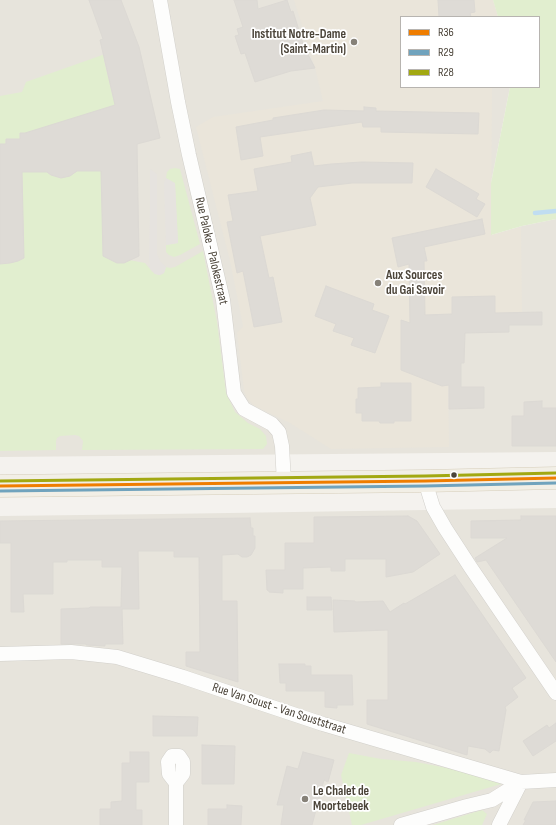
<!DOCTYPE html>
<style>
body{margin:0}
#map{position:relative;width:556px;height:825px;overflow:hidden;background:#f4f2ee;font-family:"Sofia Sans Condensed",sans-serif}
canvas{display:block}
.legend{position:absolute;left:400px;top:16px;width:140px;height:72px;box-sizing:border-box;background:#fff;border:1px solid #b7b4b0;margin:0;padding:5px 7px;list-style:none;font-size:12px;color:#4b4439}
.legend li{display:flex;align-items:center;gap:8px;height:20px}
.legend b{width:20px;border:1px solid #b7b4b0}
</style>
<div id="map">
<canvas width="556" height="825"></canvas>
<ul class="legend">
<li><b style="height:5px;background:#ef7d00"></b>R36</li>
<li><b style="height:5px;background:#70a3bd"></b>R29</li>
<li><b style="height:5px;background:#a2a811"></b>R28</li>
</ul>
</div>
<script>
const ctx = document.querySelector('canvas').getContext('2d');
ctx.lineJoin = 'round';
function paint(path, color) { ctx.fillStyle = color; ctx.fill(path, 'evenodd'); }
const poly = rows => new Path2D(rows.map(r => 'M' + r).join(''));
function strokePath(path, color, width, dash) { ctx.strokeStyle = color; ctx.lineWidth = width; ctx.lineCap = dash ? 'butt' : 'round'; ctx.setLineDash(dash || []); ctx.stroke(path); }
function write(font, color, halo, rows, align = 'center') {
  ctx.font = font + ' "Sofia Sans Condensed",sans-serif'; ctx.lineWidth = 3.5; ctx.setLineDash([]); ctx.textBaseline = 'middle'; ctx.strokeStyle = halo; ctx.fillStyle = color; for (const [text, x, y, turn = 0] of rows) {
    ctx.save(); ctx.translate(x, y); ctx.rotate((+turn || 0) * Math.PI / 180); ctx.textAlign = isNaN(turn) ? turn : align; if (halo) ctx.strokeText(text, 0, 0); ctx.fillText(text, 0, 0); ctx.restore();
  }
}
paint(poly([
 [0,0,493,0,498,17,401,17,401,87,510,87,491,183,492,235,522,226,556,219,556,452,0,457],
 [556,508,556,825,0,825,0,516,163,514]
]), '#e7e4dc');
paint(poly([
 [294,0,493,0,498,17,401,17,401,87,492,87,491,235,521,227,522,313,447,314,449,447,331,449,290,423,253,405,247,398,244,391,237,333,243,326,230,261,196,127,213,117,323,101,315,68]
]), '#eae5da');
paint(poly([
 [493,0,556,0,556,219,522,226,491,235,491,183,510,87,539,87,539,17,498,17],
 [108,53,104,60,119,122,27,133,20,133,20,139,6,139,5,146,1,145,0,144,0,96,22,92,26,82],
 [175,168,180,169,200,244,180,255,174,257,169,255,166,252,166,245,178,243,175,184,166,178,167,172,170,169],
 [77,171,101,171,104,256,117,263,125,263,125,261,129,260,145,263,150,269,155,274,160,275,164,273,166,267,170,268,175,267,203,251,217,322,226,393,235,412,248,423,260,429,266,436,267,444,263,449,82,450,83,441,79,436,75,435,60,436,57,438,56,441,56,450,0,451,0,263,11,263,18,261,24,258,22,172,47,172,51,175,61,178,70,176],
 [349,753,381,759,416,762,488,776,508,782,361,825,352,825,341,775],
 [482,810,487,814,482,825,433,825]
]), '#e1eecf');
paint(poly([
 [150,169,157,174,157,254,160,261,166,267,164,273,160,275,155,274,150,269,149,260,150,203],
 [166,178,175,183,178,243,166,245,164,183]
]), '#e6e3df');
strokePath(poly([
 [535,213,556,211]
]), '#c0ddf1', 4.5);
const building = poly([
 [89,0,121,0,139,47,160,138,137,144,139,256,124,263,117,263,103,256,101,171,77,171,70,176,61,178,51,175,47,172,22,172,24,258,18,261,10,263,0,264,0,144,6,144,6,139,20,139,20,133,25,133,115,105,100,40,103,39,89,0],
 [234,0,257,0,258,9,287,0,291,12,293,11,304,47,315,68,291,71,255,82,245,53,241,54,235,36,239,35,237,29,243,27,234,0],
 [438,0,474,0,475,12,470,13,471,17,439,17,438,0],
 [364,107,376,108,376,111,479,113,478,134,381,132,381,127,363,127,362,122,260,137,263,156,241,160,236,127,273,120,273,118,324,110,364,111,364,107],
 [311,152,314,166,331,164,362,162,413,163,412,183,352,183,318,187,310,198,316,225,260,236,269,278,273,277,282,322,254,327,243,271,237,273,227,222,233,221,228,195,258,191,254,169,292,162,291,156,311,152],
 [436,169,479,194,476,199,485,204,477,217,426,187,436,169],
 [482,219,485,234,424,247,427,261,424,261,425,315,452,314,452,297,495,296,495,313,542,312,542,325,509,325,509,332,465,333,464,363,461,363,461,387,484,387,484,408,449,409,449,385,442,386,401,370,401,320,410,323,409,264,398,267,392,238,482,219],
 [326,286,374,304,372,310,389,316,375,353,351,345,354,338,333,331,336,324,315,316,326,286],
 [381,383,411,383,411,421,394,421,394,423,380,423,379,421,362,421,362,413,356,413,356,399,358,399,358,388,381,387,381,383],
 [542,401,542,408,556,408,556,446,512,446,512,416,524,416,524,402,542,401],
 [408,516,417,521,440,554,413,572,386,577,386,559,345,559,345,571,331,571,331,567,303,568,303,589,283,589,283,593,269,592,269,591,267,590,266,570,285,570,285,543,314,543,314,517,408,516],
 [521,516,556,516,556,662,486,560,477,562,475,558,507,538,471,538,471,521,521,520,521,516],
 [250,518,251,528,253,528,253,536,255,536,255,548,251,555,247,557,242,557,238,554,222,555,222,601,237,601,238,682,186,666,186,652,200,652,199,557,174,557,174,551,138,551,139,609,122,609,123,644,105,644,105,646,87,645,86,645,86,644,61,644,61,609,89,608,90,607,121,607,122,567,102,567,102,560,67,560,67,562,53,562,53,594,23,594,24,612,11,612,11,543,0,543,0,521,250,518],
 [455,575,526,678,512,688,518,697,505,707,506,710,499,751,493,750,490,753,485,749,468,746,467,755,367,724,367,700,388,700,388,630,334,632,333,600,355,601,355,602,383,601,390,612,404,603,405,604,455,575],
 [307,597,331,597,332,610,307,610,307,597],
 [279,664,305,664,305,666,311,666,311,675,352,675,353,705,337,705,337,708,325,707,325,691,286,691,286,683,280,683,279,664],
 [153,716,198,717,197,736,153,736,153,716],
 [556,723,556,741,533,756,523,741,547,725,549,728,556,723],
 [202,745,235,746,234,784,202,784,202,745],
 [130,752,149,752,149,782,136,782,136,810,142,810,142,825,100,825,100,809,111,809,111,802,122,801,122,763,130,763,130,752],
 [303,752,334,760,328,782,324,780,312,825,281,825,284,805,277,805,287,766,298,769,303,752],
 [556,801,556,825,523,825,526,820,524,820,533,802,556,801],
 [227,805,242,806,241,825,208,825,208,809,227,809,227,805]
]);
paint(building, '#dedbd6');
strokePath(building, '#dcd9d4', 1);
const minor = poly([
 [160,0,178,102,189,155,223,300,234,393,244,409,272,424,279,432,282,446,284,483],
 [425,481,433,507,445,528,471,568,556,693],
 [0,654,71,652,117,657,183,677,263,704,323,724,521,782,556,780],
 [176,825,176,783,183,774,183,762,179,756,172,756,168,762,169,774,176,783],
 [401,825,467,806,492,800,521,782],
 [499,825,521,782]
]);
const primary = poly([
 [0,486,425,481,556,478]
]);
strokePath(minor, '#d2d0cb', 15);
strokePath(primary, '#d6cebb', 23);
strokePath(minor, '#fdfdfc', 14);
strokePath(primary, '#f2efe6', 22);
strokePath(poly([
 [0,486,425,481,556,478]
]), '#ef7d00', 3);
strokePath(poly([
 [0,491,425,486,556,483]
]), '#70a3bd', 3);
strokePath(poly([
 [0,481,425,476,556,473]
]), '#a2a811', 3);
for (const [x, y, r, color] of [
 [354,42,4,"#868178"],
 [378,283,4,"#868178"],
 [454,475,3.5,"#4b4439"],
 [305,799,4,"#868178"]
]) { const dot = new Path2D(); dot.arc(x, y, r, 0, 2 * Math.PI); ctx.fillStyle = color; ctx.fill(dot); strokePath(dot, '#fff', 1.5); }
write('bold 13px', '#4b4439', '#fff', [
 ["Institut Notre-Dame",346,35,"right"],
 ["(Saint-Martin)",346,50,"right"],
 ["Aux Sources",386,276],
 ["du Gai Savoir",386,291],
 ["Le Chalet de",313,792],
 ["Moortebeek",313,807]
], 'left');
write('13px', '#4b4439', '#fff', [
 ["Rue Paloke - Palokestraat",211,251,77],
 ["Rue Van Soust - Van Souststraat",279,709,18]
]);
</script>
